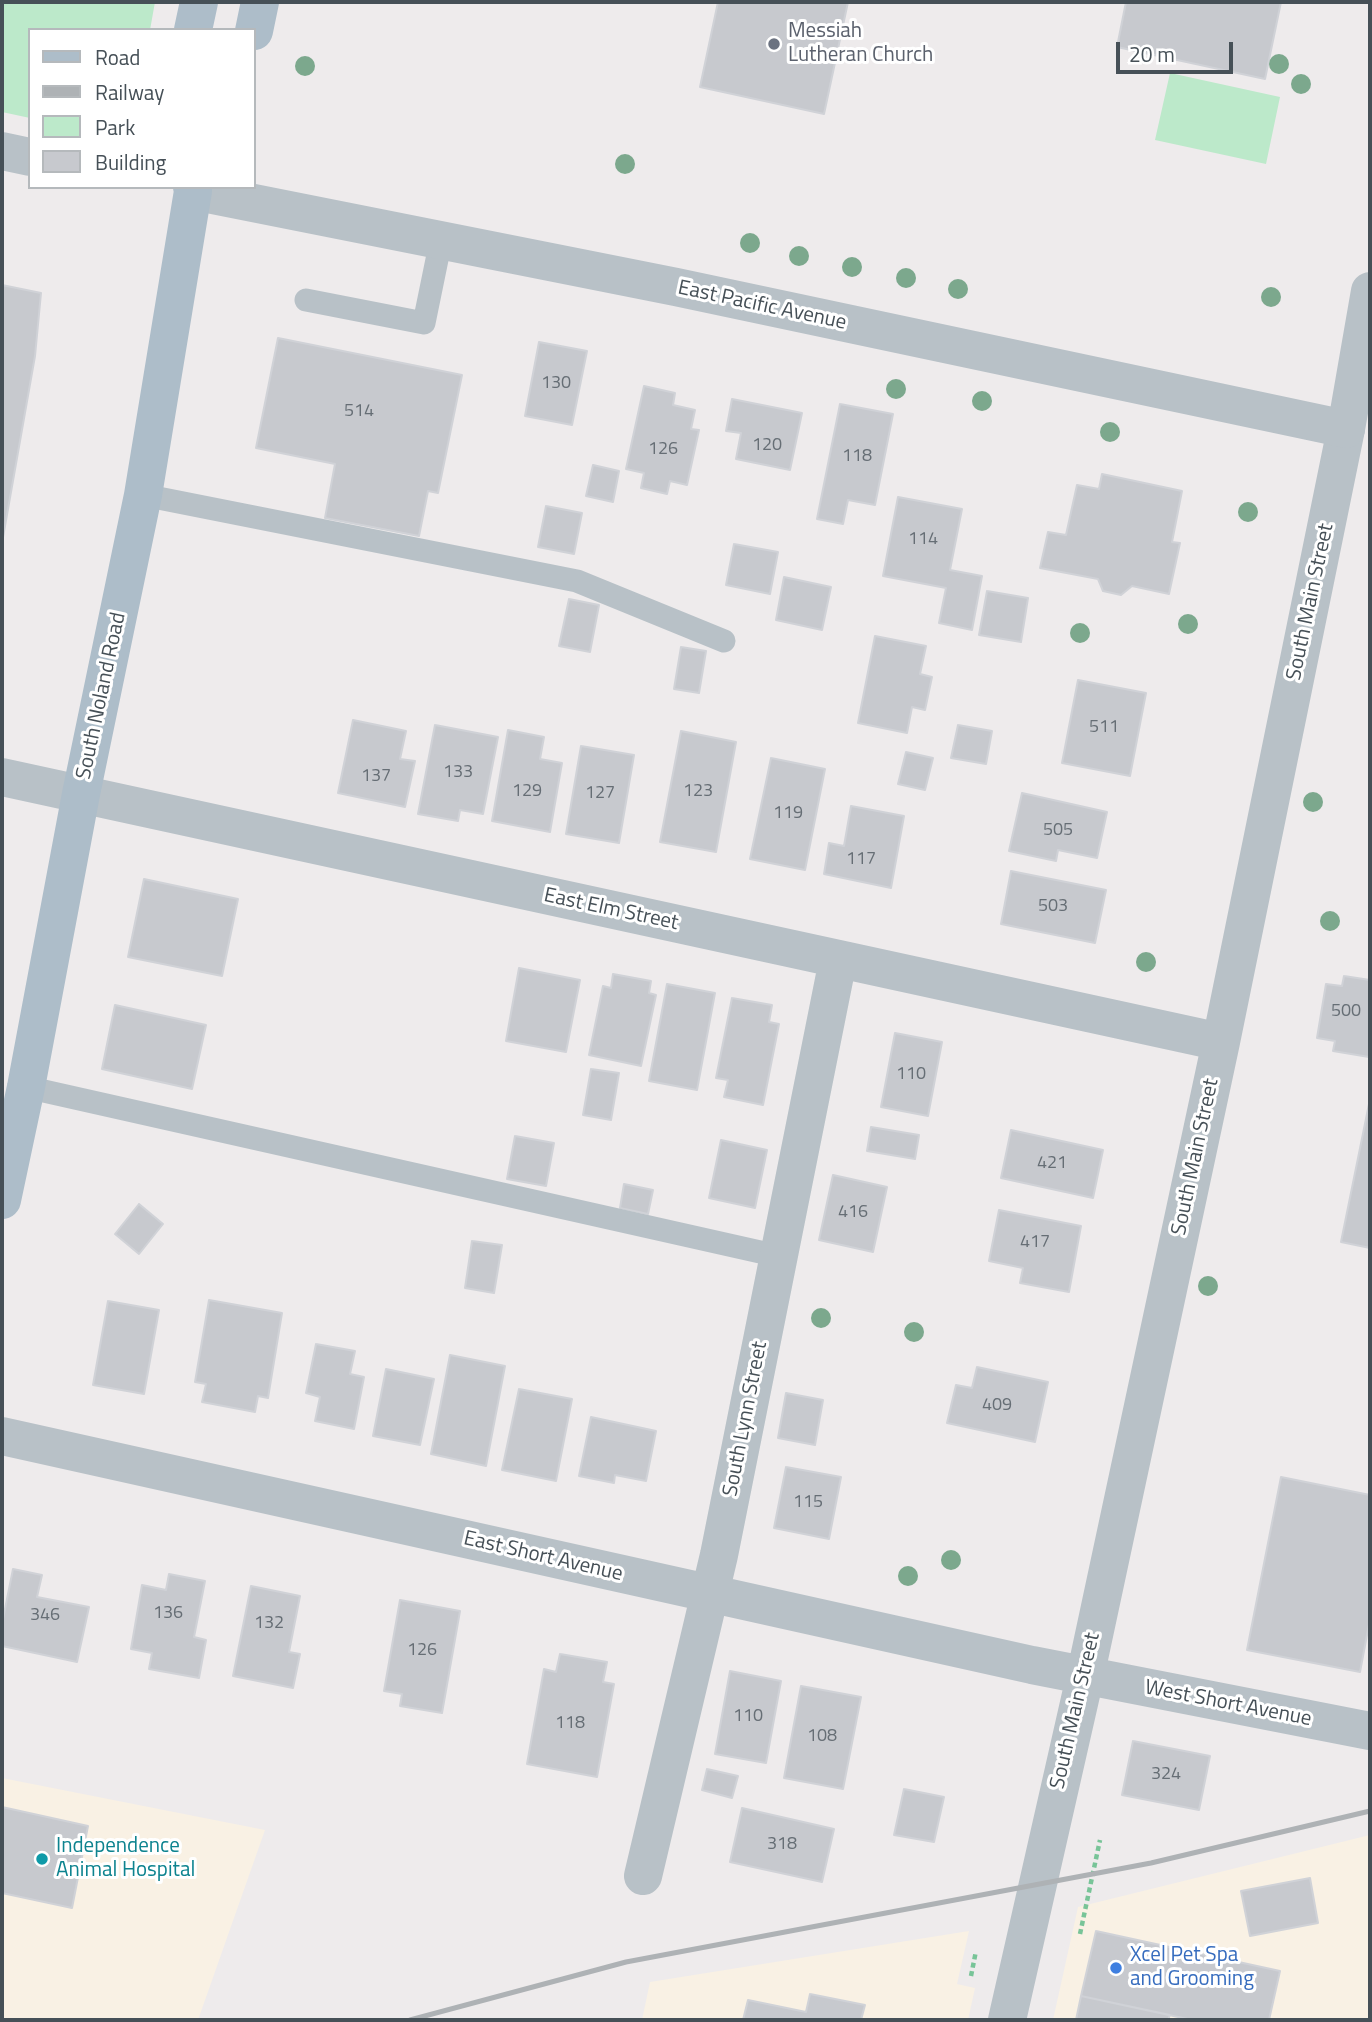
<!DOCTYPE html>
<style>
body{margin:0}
#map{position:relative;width:1372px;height:2022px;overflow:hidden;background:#eeebec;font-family:"Titillium Web",sans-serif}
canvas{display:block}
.frame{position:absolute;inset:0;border:4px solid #465057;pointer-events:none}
.legend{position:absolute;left:28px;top:28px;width:228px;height:161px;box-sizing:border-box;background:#fff;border:2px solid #b5b9bc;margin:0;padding:9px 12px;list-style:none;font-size:21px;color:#465057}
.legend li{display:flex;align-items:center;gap:14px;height:35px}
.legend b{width:35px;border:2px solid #b5b9bc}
.scale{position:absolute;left:1116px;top:42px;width:117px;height:32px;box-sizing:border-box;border:4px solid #465057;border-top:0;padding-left:9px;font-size:21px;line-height:24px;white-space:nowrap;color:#465057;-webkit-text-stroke:5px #fff;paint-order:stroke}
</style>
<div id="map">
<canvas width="1372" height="2022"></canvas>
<div class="frame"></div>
<ul class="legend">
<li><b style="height:9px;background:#adbdc9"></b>Road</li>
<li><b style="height:9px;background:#aeb2b5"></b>Railway</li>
<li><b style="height:19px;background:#bce9ca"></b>Park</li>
<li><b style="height:19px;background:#c7c9ce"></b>Building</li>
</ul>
<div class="scale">20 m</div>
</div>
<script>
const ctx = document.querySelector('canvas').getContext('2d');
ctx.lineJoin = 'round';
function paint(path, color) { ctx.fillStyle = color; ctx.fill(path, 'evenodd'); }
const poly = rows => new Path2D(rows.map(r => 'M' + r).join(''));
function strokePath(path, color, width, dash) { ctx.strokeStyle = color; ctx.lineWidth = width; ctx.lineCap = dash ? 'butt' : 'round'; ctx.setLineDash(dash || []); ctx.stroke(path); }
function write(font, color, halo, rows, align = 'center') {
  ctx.font = font + ' "Titillium Web",sans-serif'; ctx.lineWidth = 6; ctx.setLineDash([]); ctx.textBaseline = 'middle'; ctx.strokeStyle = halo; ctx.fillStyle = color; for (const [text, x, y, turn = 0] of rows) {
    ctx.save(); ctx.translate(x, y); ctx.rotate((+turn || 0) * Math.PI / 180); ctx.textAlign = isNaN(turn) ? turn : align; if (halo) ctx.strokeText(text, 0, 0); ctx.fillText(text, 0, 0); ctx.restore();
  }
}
paint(poly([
 [2,1778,265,1830,198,2020,2,2020],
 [1370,1835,1370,2020,1053,2020,1078,1907],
 [969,1931,957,1984,975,1988,968,2020,642,2020,650,1982]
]), '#f9f1e4');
paint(poly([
 [2,2,155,2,150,30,30,30,30,118,2,112],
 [1170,73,1280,97,1266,164,1155,140]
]), '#bce9ca');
const building = poly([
 [718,2,848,2,824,114,700,87,718,2],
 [1126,2,1281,2,1265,79,1117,47,1126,2],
 [2,285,41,293,35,356,2,543,2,285],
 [278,338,462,375,438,493,428,491,419,536,325,518,335,464,256,448,278,338],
 [539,342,587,351,572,425,525,416,539,342],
 [644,386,675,393,673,405,695,410,691,429,699,430,687,485,670,481,667,494,641,488,644,473,626,469,644,386],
 [732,399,802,413,790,470,736,459,741,433,726,431,732,399],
 [840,404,893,414,875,505,848,500,843,524,817,519,840,404],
 [593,465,619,471,613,502,586,496,593,465],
 [1102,474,1182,491,1172,542,1180,543,1169,594,1132,586,1121,595,1103,591,1098,579,1040,568,1048,532,1066,535,1077,485,1099,489,1102,474],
 [898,497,962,509,950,570,982,576,972,630,939,623,946,588,883,576,898,497],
 [546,506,582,513,574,554,538,547,546,506],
 [734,544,778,552,770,594,726,585,734,544],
 [784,577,831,587,822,630,776,620,784,577],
 [987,591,1028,598,1021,642,979,635,987,591],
 [569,599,599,605,590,652,559,646,569,599],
 [875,636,926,646,920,674,932,677,925,710,912,707,907,733,858,723,875,636],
 [681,647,706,651,699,693,674,689,681,647],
 [1078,680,1146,693,1130,776,1062,763,1078,680],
 [353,720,406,731,400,759,415,761,405,807,338,793,353,720],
 [435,725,498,737,483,814,460,810,458,821,418,814,435,725],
 [958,725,992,731,986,764,951,758,958,725],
 [508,730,544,737,540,759,562,763,550,832,492,821,508,730],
 [681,731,736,742,716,852,660,842,681,731],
 [581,746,634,755,619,843,566,834,581,746],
 [906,752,933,758,925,790,898,784,906,752],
 [771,758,825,769,805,870,750,859,771,758],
 [1022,793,1107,812,1097,858,1058,850,1056,861,1009,851,1022,793],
 [851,806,904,816,891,888,824,874,829,843,844,846,851,806],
 [1011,871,1106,890,1095,943,1001,924,1011,871],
 [144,879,238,899,222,976,128,957,144,879],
 [519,968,580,980,566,1052,506,1041,519,968],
 [613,974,651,981,649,993,656,995,641,1066,589,1055,603,986,611,988,613,974],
 [1344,976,1370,980,1369,1057,1333,1051,1335,1041,1317,1038,1326,984,1342,986,1344,976],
 [667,984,715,993,697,1090,649,1081,667,984],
 [732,998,772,1005,769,1022,779,1024,763,1105,724,1097,728,1080,716,1078,732,998],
 [115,1005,206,1025,192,1089,102,1069,115,1005],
 [895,1033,942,1042,928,1116,881,1107,895,1033],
 [591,1069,619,1073,611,1120,583,1115,591,1069],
 [1370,1099,1370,1248,1341,1242,1370,1099],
 [871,1127,919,1135,915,1159,867,1151,871,1127],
 [1011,1130,1103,1150,1093,1198,1001,1178,1011,1130],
 [515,1136,554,1143,546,1186,507,1179,515,1136],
 [721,1140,767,1150,755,1208,709,1198,721,1140],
 [833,1175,887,1187,873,1252,819,1240,833,1175],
 [624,1184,653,1190,648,1214,620,1208,624,1184],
 [139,1204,163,1224,139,1254,115,1234,139,1204],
 [999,1210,1081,1226,1069,1292,1020,1283,1023,1268,989,1261,999,1210],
 [472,1241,502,1245,494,1293,465,1288,472,1241],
 [209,1300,282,1313,268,1398,258,1396,255,1412,202,1402,206,1384,195,1382,209,1300],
 [108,1301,159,1310,144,1394,93,1385,108,1301],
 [316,1344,355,1351,350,1374,364,1377,354,1429,315,1421,320,1397,306,1393,316,1344],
 [450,1355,505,1366,486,1466,431,1454,450,1355],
 [977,1367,1048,1382,1035,1442,947,1423,956,1385,972,1388,977,1367],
 [386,1369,434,1379,420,1445,373,1436,386,1369],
 [519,1389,572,1399,556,1481,502,1470,519,1389],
 [786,1393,823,1400,815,1445,778,1438,786,1393],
 [591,1417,656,1431,646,1481,615,1475,614,1483,579,1476,591,1417],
 [786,1467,841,1477,829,1539,774,1528,786,1467],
 [1281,1477,1370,1495,1370,1619,1360,1672,1247,1650,1281,1477],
 [13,1569,42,1575,37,1597,89,1607,77,1662,2,1646,2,1624,13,1569],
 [169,1574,205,1581,194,1637,206,1640,199,1678,149,1669,152,1653,131,1649,142,1585,166,1590,169,1574],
 [251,1586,300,1596,289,1652,300,1654,293,1688,233,1676,251,1586],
 [400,1600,460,1611,442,1713,400,1706,402,1694,384,1691,400,1600],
 [560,1654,607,1662,603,1682,614,1684,597,1777,527,1764,544,1669,556,1672,560,1654],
 [730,1671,781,1681,766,1763,715,1754,730,1671],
 [801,1686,861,1697,843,1789,784,1778,801,1686],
 [1133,1741,1210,1756,1199,1810,1122,1795,1133,1741],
 [707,1769,738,1776,732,1798,702,1790,707,1769],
 [904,1789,944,1797,934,1842,894,1835,904,1789],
 [2,1807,88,1826,72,1908,2,1893,2,1807],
 [742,1808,834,1829,822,1882,730,1862,742,1808],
 [1310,1878,1318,1923,1250,1936,1241,1891,1310,1878],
 [1096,1931,1280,1971,1269,2020,1192,2020,1081,1996,1096,1931],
 [810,1994,865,2005,861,2020,743,2020,748,2000,806,2012,810,1994],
 [1081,1996,1170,2015,1168,2020,1076,2020,1081,1996]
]);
paint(building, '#c7c9ce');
strokePath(building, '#d0d2d7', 2);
strokePath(poly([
 [1080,1934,1100,1840],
 [971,1976,976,1951]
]), '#78c498', 4.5, [5, 3.5]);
strokePath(poly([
 [306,300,424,323,441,240],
 [143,495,577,581,724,641],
 [26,1087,778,1256]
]), '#b8c1c7', 23);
strokePath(poly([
 [2,151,30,157],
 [2,777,1221,1042],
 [2,1436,1032,1665,1370,1731],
 [643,1876,719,1555,838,960],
 [1007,2020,1085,1677,1221,1042,1346,429]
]), '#b8c1c7', 38);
strokePath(poly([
 [193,191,676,287,1346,429,1370,291]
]), '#b8c1c7', 38);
strokePath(poly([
 [193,30,199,2],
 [254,31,260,2],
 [2,1200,26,1087,81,794,143,495,193,191,192,187]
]), '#adbdc9', 38);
strokePath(poly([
 [410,2020,626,1962,1151,1863,1370,1811]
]), '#aeb2b5', 5);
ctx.fillStyle = '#7ca88d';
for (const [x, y] of [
 [1279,64],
 [305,66],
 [1301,84],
 [625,164],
 [750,243],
 [799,256],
 [852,267],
 [906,278],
 [958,289],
 [1271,297],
 [896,389],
 [982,401],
 [1110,432],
 [1248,512],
 [1188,624],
 [1080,633],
 [1313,802],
 [1330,921],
 [1146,962],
 [1208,1286],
 [821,1318],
 [914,1332],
 [951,1560],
 [908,1576]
]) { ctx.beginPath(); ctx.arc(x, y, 10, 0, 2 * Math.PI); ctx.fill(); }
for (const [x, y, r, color] of [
 [774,44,7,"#6b7280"],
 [42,1859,7,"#0f9aa8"],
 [1116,1968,7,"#3f7fe0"]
]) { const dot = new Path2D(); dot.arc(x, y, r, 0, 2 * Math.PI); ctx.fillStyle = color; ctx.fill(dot); strokePath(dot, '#fff', 2.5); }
write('18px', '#666e75', null, [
 ["130",556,384],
 ["514",359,412],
 ["120",767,446],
 ["126",663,450],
 ["118",857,457],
 ["114",923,540],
 ["511",1104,728],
 ["133",458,773],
 ["137",376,777],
 ["129",527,792],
 ["123",698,792],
 ["127",600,794],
 ["119",788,814],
 ["505",1058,831],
 ["117",861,860],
 ["503",1053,907],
 ["500",1346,1012],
 ["110",911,1075],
 ["421",1052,1164],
 ["416",853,1213],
 ["417",1035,1243],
 ["409",997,1406],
 ["115",808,1503],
 ["136",168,1614],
 ["346",45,1616],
 ["132",269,1624],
 ["126",422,1651],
 ["110",748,1717],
 ["118",570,1724],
 ["108",822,1737],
 ["324",1166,1775],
 ["318",782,1845]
]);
write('21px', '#5b616d', '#fff', [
 ["Messiah",788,32],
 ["Lutheran Church",788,56]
], 'left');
write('21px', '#465057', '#fff', [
 ["East Pacific Avenue",762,306,12],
 ["South Main Street",1311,602,-78],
 ["South Noland Road",102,696,-78],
 ["East Elm Street",611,910,12],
 ["South Main Street",1196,1157,-78],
 ["South Lynn Street",746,1419,-79],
 ["East Short Avenue",543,1557,13],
 ["West Short Avenue",1228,1704,11],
 ["South Main Street",1076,1711,-77]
]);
write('21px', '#0d838f', '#fff', [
 ["Independence",56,1847],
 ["Animal Hospital",56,1871]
], 'left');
write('21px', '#366cbe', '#fff', [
 ["Xcel Pet Spa",1130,1956],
 ["and Grooming",1130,1980]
], 'left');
</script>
